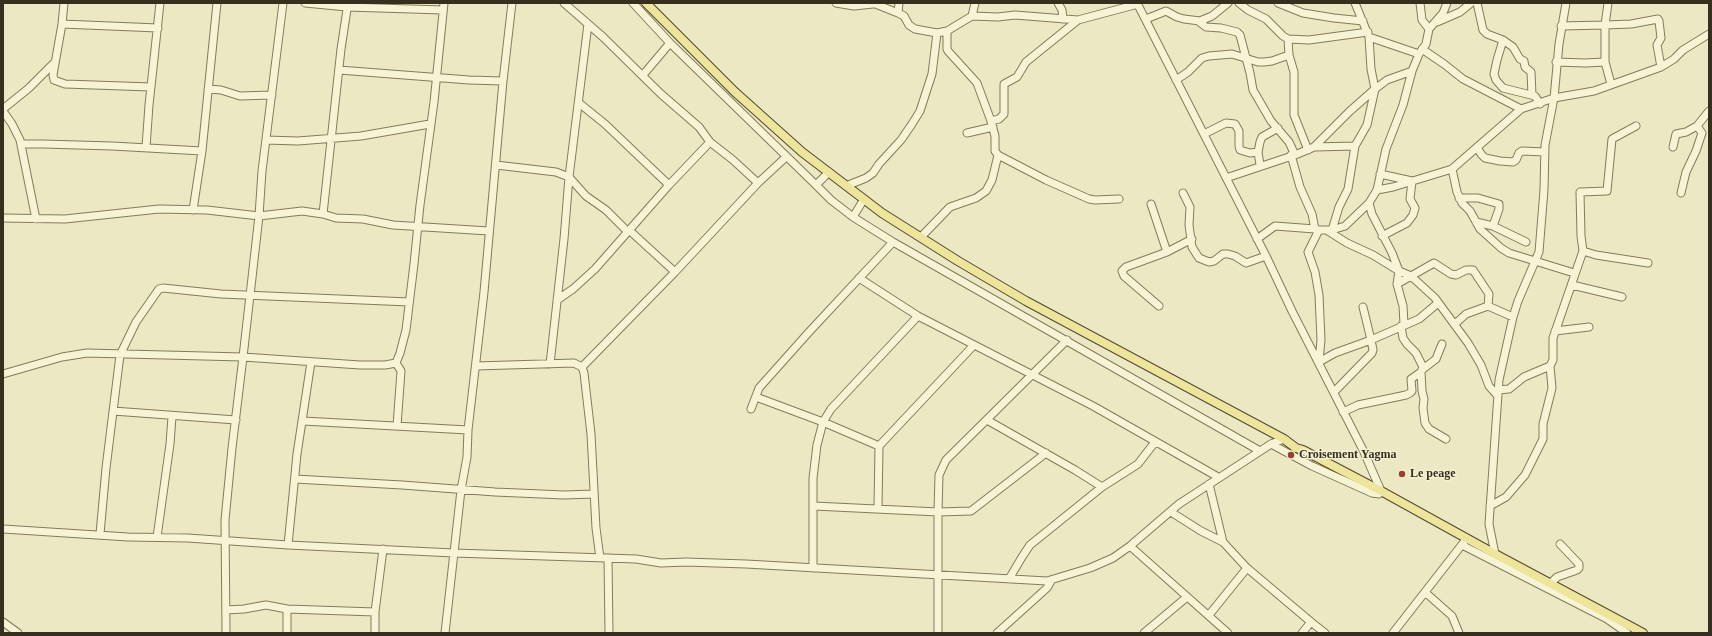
<!DOCTYPE html>
<style>
body{margin:0}
#map{position:relative;width:1712px;height:636px;overflow:hidden;background:#ece8c3;font-family:"Times New Roman",serif}
canvas{display:block}
.frame{position:absolute;inset:0;border:4px solid #362f1e;pointer-events:none}
</style>
<div id="map">
<canvas width="1712" height="636"></canvas>
<div class="frame"></div>
</div>
<script>
const ctx = document.querySelector('canvas').getContext('2d');
ctx.lineJoin = 'round';
const poly = rows => new Path2D(rows.map(r => 'M' + r).join(''));
function strokePath(path, color, width, dash) { ctx.strokeStyle = color; ctx.lineWidth = width; ctx.lineCap = dash ? 'butt' : 'round'; ctx.setLineDash(dash || []); ctx.stroke(path); }
function write(font, color, halo, rows, align = 'center') {
  ctx.font = font + ' "Times New Roman",serif'; ctx.lineWidth = 3; ctx.setLineDash([]); ctx.textBaseline = 'middle'; ctx.strokeStyle = halo; ctx.fillStyle = color; for (const [text, x, y, turn = 0] of rows) {
    ctx.save(); ctx.translate(x, y); ctx.rotate((+turn || 0) * Math.PI / 180); ctx.textAlign = isNaN(turn) ? turn : align; if (halo) ctx.strokeText(text, 0, 0); ctx.fillText(text, 0, 0); ctx.restore();
  }
}
const minor = poly([
 [64,3,62,24,53,75,54,80,65,84,151,87],
 [283,3,262,171,259,216,243,357,360,365,385,365,396,363],
 [305,3,347,7,443,10],
 [564,3,603,37,661,94,699,127,710,142,733,160,758,183],
 [633,3,670,43,816,185],
 [836,3,854,6,873,4],
 [873,3,898,13,899,3],
 [1058,3,1062,10,1063,19],
 [1137,3,1266,256,1292,311,1364,452,1381,491,1379,494,1372,493,1312,466,1271,444],
 [1239,3,1248,10,1266,19,1283,36,1288,39,1309,40,1368,32],
 [1278,3,1303,13,1334,18,1363,21],
 [1420,3,1422,20,1429,29],
 [1477,3,1483,30,1487,34,1503,40,1513,47,1520,59,1524,61,1525,67,1531,72,1532,95],
 [898,13,904,16,909,25,915,29,937,33],
 [972,16,975,3],
 [1146,19,1166,11,1177,17,1184,19,1200,21,1212,16,1228,3],
 [1198,21,1206,27,1221,28,1237,32,1240,35,1250,73,1253,90,1271,121,1289,142,1295,155],
 [1437,22,1460,12,1471,3],
 [62,24,158,28],
 [1561,26,1605,25,1608,3],
 [947,31,947,49,948,51,977,83,991,121,995,136,995,151,998,155,1046,180,1089,199,1095,200,1119,199],
 [1369,37,1419,54],
 [1288,39,1289,55,1294,72,1294,115,1308,150],
 [1503,40,1497,60,1494,74,1496,80,1503,88,1535,96,1540,104],
 [1422,49,1444,64,1463,79,1521,109,1554,98,1594,91,1661,67,1674,59,1683,50,1709,34],
 [1556,62,1585,63,1605,62,1611,84],
 [1605,62,1605,25,1631,24,1658,19,1659,21,1661,38,1657,45,1661,67],
 [339,70,469,80,503,81,484,292,468,430,467,457,461,490,445,633],
 [643,75,670,43],
 [1176,80,1188,72,1202,58,1209,56,1232,54,1258,62,1264,62,1272,61,1289,55],
 [503,81,512,3],
 [208,89,221,90,240,96,272,95],
 [579,103,605,124,669,185],
 [3,109,29,88,54,63],
 [3,111,12,124,20,140,36,219],
 [991,121,999,119,1004,114,1004,84,1017,77,1026,62,1078,20],
 [967,133,993,127],
 [1204,134,1226,123,1235,124,1239,131,1239,146,1240,150,1250,153,1258,152],
 [266,140,298,141,361,136,430,124],
 [21,144,43,144,112,146,202,151],
 [146,147,149,105,160,3],
 [1314,147,1355,146],
 [1477,147,1481,154,1485,158,1500,161,1513,162,1516,160,1519,153,1522,151,1545,152],
 [1673,147,1676,134,1686,132,1697,126,1709,111],
 [1291,155,1300,187,1312,214,1315,229,1319,230],
 [496,165,556,172,569,177,586,196,606,210,628,232],
 [1260,165,1258,152,1260,142,1262,137,1278,128],
 [1452,169,1457,192,1462,203,1470,211,1480,229,1501,248,1509,253,1574,273],
 [829,172,816,185,831,200,853,217],
 [1380,174,1412,181,1410,199,1415,208,1413,215,1407,223,1382,236],
 [1226,178,1295,155,1314,147,1350,111,1375,89,1387,80,1412,71],
 [846,186,866,178,873,173,879,164,901,140,912,124,920,111,932,74,937,33,947,31,972,16,998,17,1015,15,1078,20,1138,4],
 [1377,190,1393,187,1452,169,1521,109],
 [1183,193,1190,207,1189,225,1192,247,1199,258,1209,262,1214,261,1223,254,1228,254,1235,256,1246,263,1266,256],
 [1681,193,1686,172,1696,151,1702,133,1697,126],
 [1459,198,1478,198,1499,204,1499,209,1493,226,1476,222],
 [864,199,853,217,893,242,1260,451],
 [1369,203,1372,214,1392,253,1399,271,1397,284,1403,306,1404,324],
 [1151,204,1167,252],
 [193,210,202,151,217,3],
 [323,214,341,49,348,3],
 [3,218,65,219,159,209,207,210,259,216,302,211,323,214,336,218,363,219,393,225,489,231],
 [1493,226,1526,242],
 [629,230,675,272],
 [1332,230,1339,207,1348,189,1355,146,1367,125,1375,89,1371,69,1369,37,1355,3],
 [1328,231,1347,243,1373,255,1399,271,1411,276,1435,298,1468,343,1481,365,1489,386,1497,395],
 [921,237,950,207,976,198,986,191,992,180,998,155],
 [1257,239,1275,226,1315,229],
 [1583,251,1596,255,1648,263],
 [859,278,918,316,1093,406,1218,477],
 [1397,284,1434,263,1451,274,1456,275,1466,270,1473,270,1489,294,1488,306],
 [1572,285,1622,297],
 [557,300,573,289,595,269,669,185,710,142],
 [1159,306,1124,276,1122,271,1126,267,1167,252,1192,239],
 [1455,324,1466,314,1488,306,1513,317],
 [1555,331,1589,327],
 [1319,361,1321,340,1319,295,1315,272,1308,252,1319,230,1332,230,1345,226,1369,203,1377,190,1386,149,1403,105,1412,71,1419,54,1426,44,1429,29,1443,13,1447,3],
 [1319,362,1335,353,1371,340,1363,307],
 [550,364,564,239,569,177,588,24],
 [476,366,574,363,582,367,584,373,591,434,596,528,600,558],
 [582,367,675,272,758,183,786,157],
 [1423,369,1436,359,1442,344],
 [1421,372,1422,391,1424,399,1423,408,1425,423,1429,429,1446,439],
 [3,374,62,357,87,353,243,357,232,448,225,520,226,633],
 [1498,390,1509,389,1524,377,1550,366],
 [1334,392,1372,353,1373,350,1371,340,1419,319,1438,303],
 [756,397,823,422,879,446,974,345],
 [751,409,759,388,809,332,893,242],
 [113,411,236,420],
 [1343,412,1358,405,1406,395,1410,393,1412,391,1411,379,1421,372,1423,367,1416,353,1407,344,1403,338,1401,326],
 [987,420,1075,470,1102,487],
 [303,421,468,430],
 [397,426,401,371,396,363,400,353,406,330,414,264,420,205,434,102,444,3],
 [1046,453,971,511,938,512,939,475,946,460,1067,340],
 [295,479,402,485,495,492,564,495,594,494],
 [1209,484,1223,542,1247,568,1311,622,1302,633],
 [814,506,938,512,938,633],
 [1490,506,1506,497,1525,475,1543,439,1543,424,1552,388,1550,366,1553,360,1553,338,1583,251,1581,236,1580,192,1607,191,1612,139,1636,126],
 [878,508,879,446],
 [1171,512,1201,531,1223,542],
 [3,529,128,537,188,538,288,545,454,553,636,559,661,563,686,562,746,564,1047,581,1090,568,1113,558,1130,546,1179,504,1271,444,1284,439],
 [100,534,106,468,120,355,136,322,159,289,163,288,221,294,409,302],
 [157,537,170,444,172,417],
 [288,545,297,454,311,362],
 [1462,545,1607,619,1627,633],
 [1130,546,1228,633],
 [1495,554,1489,524,1499,380,1513,317,1518,301,1539,252,1544,190,1545,145,1554,98,1559,44,1566,3],
 [608,558,609,633],
 [813,568,813,478,817,445,823,422,831,409,918,316],
 [1009,579,1022,557,1030,545,1102,487,1138,464,1155,442],
 [1551,583,1557,577,1577,570,1579,568,1579,564,1560,544],
 [1426,593,1452,616,1459,633],
 [287,609,287,633],
 [226,610,244,609,266,605,287,609,375,612],
 [1209,615,1247,568],
 [3,622,18,633],
 [1311,622,1325,633],
 [375,633,375,612,383,549],
 [997,633,1047,588,1051,581],
 [1144,633,1187,597],
 [1393,633,1464,542]
]);
const major = poly([
 [646,3,735,92,802,152,882,213,958,261,1026,301,1284,439,1296,448,1303,450,1381,491,1495,554,1643,633]
]);
strokePath(minor, '#857a5b', 9);
strokePath(major, '#53472f', 10);
strokePath(minor, '#f7f4d6', 7);
strokePath(major, '#eee59d', 8);
for (const [x, y, r, color] of [
 [1291,455,4,"#92422e"],
 [1402,474,4,"#92422e"]
]) { const dot = new Path2D(); dot.arc(x, y, r, 0, 2 * Math.PI); ctx.fillStyle = color; ctx.fill(dot); strokePath(dot, '#f4f1d3', 1.5); }
write('bold 12px', '#362f1e', '#f4f1d3', [
 ["Croisement Yagma",1299,455],
 ["Le peage",1410,474]
], 'left');
</script>
